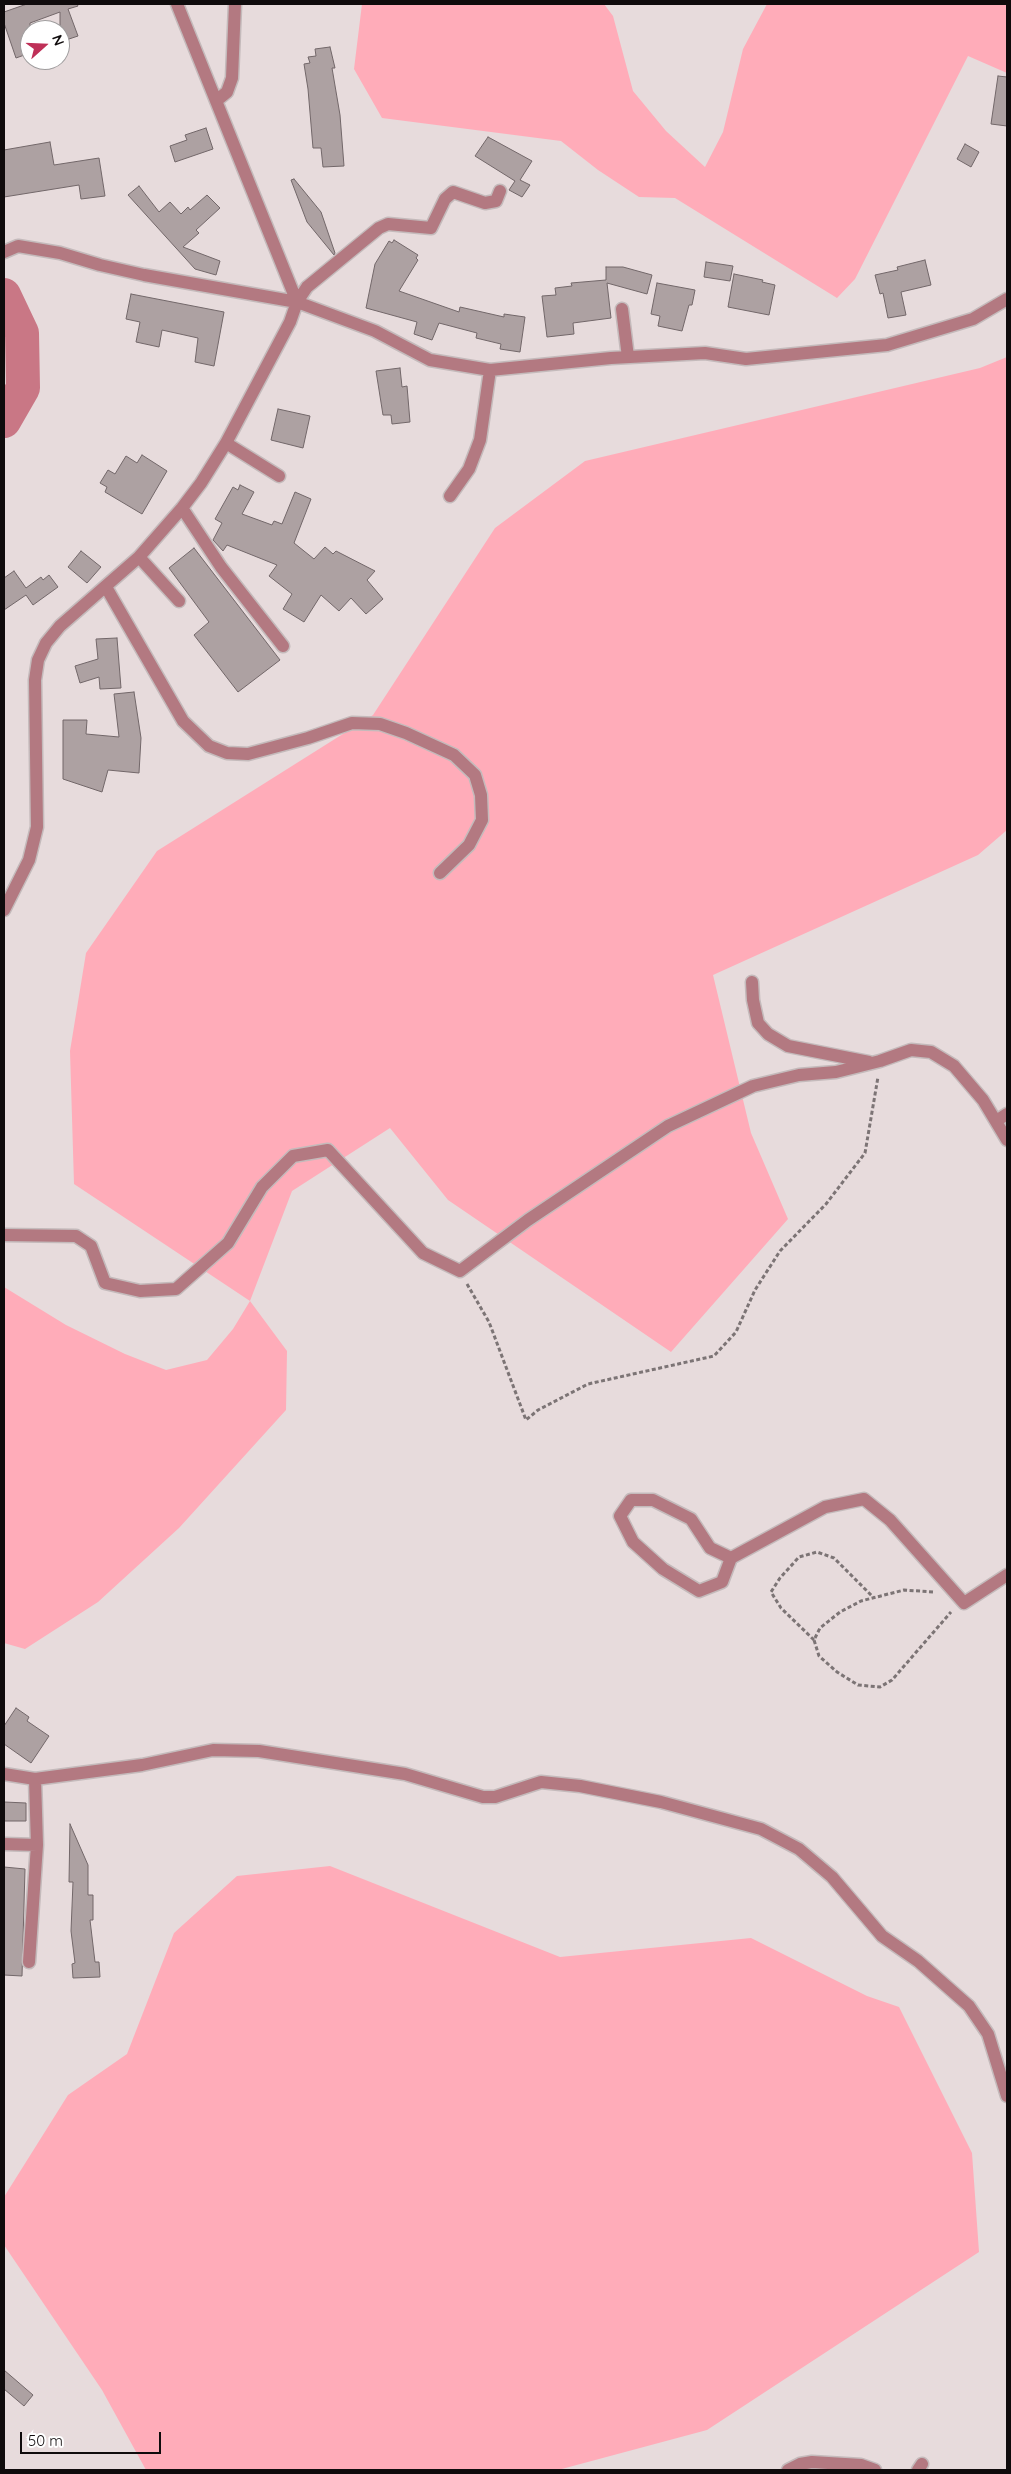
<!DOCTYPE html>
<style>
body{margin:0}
#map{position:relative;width:1011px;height:2474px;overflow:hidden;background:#e7dbdc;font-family:Quicksand,sans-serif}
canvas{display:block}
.frame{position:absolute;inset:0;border:5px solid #0f0b0c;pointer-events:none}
.north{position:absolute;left:20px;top:20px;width:50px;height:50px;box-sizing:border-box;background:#fff;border:1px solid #9f9d9e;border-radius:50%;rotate:70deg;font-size:14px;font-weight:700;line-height:20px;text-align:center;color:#0f0b0c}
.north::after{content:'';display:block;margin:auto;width:18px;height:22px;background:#bf3058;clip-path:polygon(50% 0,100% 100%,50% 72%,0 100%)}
.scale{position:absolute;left:20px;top:2432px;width:141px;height:22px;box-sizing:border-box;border:2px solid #0f0b0c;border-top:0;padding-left:6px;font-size:15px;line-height:18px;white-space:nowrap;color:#0f0b0c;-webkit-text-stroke:4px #fff;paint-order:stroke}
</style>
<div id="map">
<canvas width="1011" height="2474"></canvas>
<div class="frame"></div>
<div class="north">N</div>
<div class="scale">50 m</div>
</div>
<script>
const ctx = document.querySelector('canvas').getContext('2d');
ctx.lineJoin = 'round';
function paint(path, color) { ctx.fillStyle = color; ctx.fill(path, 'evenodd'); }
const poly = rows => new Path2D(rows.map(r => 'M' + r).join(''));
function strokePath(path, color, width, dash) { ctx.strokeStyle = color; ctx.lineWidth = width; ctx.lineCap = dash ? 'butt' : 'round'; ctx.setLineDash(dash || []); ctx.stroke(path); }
paint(poly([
 [362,4,604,4,613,16,633,91,666,131,705,167,723,132,743,49,767,4,1007,4,1007,73,968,56,855,279,837,298,675,198,639,197,598,170,561,141,382,118,354,69],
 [1007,357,1007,830,978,855,713,975,751,1133,788,1219,671,1352,448,1200,390,1128,292,1191,250,1301,287,1351,286,1410,179,1528,98,1602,25,1649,4,1643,4,1287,66,1325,125,1354,166,1370,207,1360,233,1329,250,1301,74,1184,70,1051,86,953,157,851,373,715,495,528,585,461,980,368],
 [330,1866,560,1957,751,1938,867,1996,899,2007,972,2153,979,2252,707,2430,558,2470,146,2470,102,2390,4,2245,4,2197,68,2095,127,2054,174,1933,237,1876]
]), '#ffacb9');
strokePath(poly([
 [4,295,22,333,23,388,4,421]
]), '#c97785', 34);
const building = poly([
 [27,4,77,4,78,6,68,9,78,36,60,42,60,12,30,23,30,53,16,58,4,23,4,12,27,4],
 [330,47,335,68,332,68,340,115,344,166,323,167,321,148,313,148,308,89,304,64,310,63,308,57,316,56,315,49,330,47],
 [998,76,1007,77,1007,126,991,124,998,76],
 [206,128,213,149,175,162,170,146,187,140,185,135,206,128],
 [488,137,532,161,520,180,530,185,522,197,509,190,515,181,475,156,488,137],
 [50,142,54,165,99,158,105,196,81,199,79,185,4,197,4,150,50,142],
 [965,144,979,152,971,167,957,159,965,144],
 [294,179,321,212,335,253,334,255,307,222,291,180,294,179],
 [139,186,159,212,170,202,181,214,188,207,190,210,207,195,220,208,196,230,199,233,183,247,220,261,216,275,195,269,128,195,139,186],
 [394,240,418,255,416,258,418,260,399,291,459,312,460,307,504,317,504,314,525,317,520,352,500,349,501,344,476,338,477,333,439,323,432,340,414,334,417,322,366,308,375,264,389,241,392,243,394,240],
 [925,260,931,285,901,292,906,315,888,318,883,293,880,294,875,275,898,270,897,267,925,260],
 [706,262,733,266,730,281,704,277,706,262],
 [606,267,623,267,652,275,647,294,607,283,611,318,573,323,574,334,547,337,542,296,556,295,555,288,572,286,571,283,606,280,606,267],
 [734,274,763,280,762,282,775,285,769,315,728,307,734,274],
 [657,283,695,290,692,305,689,305,682,331,658,326,660,316,651,314,657,283],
 [131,294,224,312,214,366,195,362,198,338,162,330,159,347,136,342,140,322,126,319,131,294],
 [400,368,402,387,407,386,410,422,392,424,391,415,383,415,376,371,400,368],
 [278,409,310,416,303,448,271,440,278,409],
 [142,455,167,471,142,514,105,492,107,487,100,483,108,470,115,474,126,456,137,463,142,455],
 [240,485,254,492,242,514,272,525,274,521,282,524,295,492,311,499,294,543,314,559,325,547,333,554,336,551,375,571,367,580,383,599,366,614,351,598,339,611,321,595,304,622,283,609,292,594,269,576,277,565,227,545,223,551,213,540,222,523,215,519,233,487,238,490,240,485],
 [194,548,280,660,238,692,194,635,209,622,169,568,194,548],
 [81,551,101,567,87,583,68,567,81,551],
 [14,571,26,588,41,577,43,580,49,575,58,587,33,605,26,595,4,610,4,578,14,571],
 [117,638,121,688,100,689,99,677,80,683,75,666,98,659,96,639,117,638],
 [134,692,141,738,139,773,108,770,102,792,63,779,63,720,87,720,86,734,119,737,114,694,134,692],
 [16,1708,29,1717,27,1721,49,1736,31,1763,4,1744,4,1726,16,1708],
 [4,1802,26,1803,26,1821,4,1821,4,1802],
 [70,1824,88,1865,88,1895,93,1895,93,1920,90,1920,95,1962,99,1962,100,1977,73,1978,72,1964,75,1963,71,1931,73,1882,69,1882,70,1824],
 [4,1867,25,1869,22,1976,4,1975,4,1867],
 [4,2370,33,2395,24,2406,4,2389,4,2370]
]);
paint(building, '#ada1a2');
strokePath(building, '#726769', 1);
const minor = poly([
 [177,4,297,302],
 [216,101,227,92,232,78,235,4],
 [4,252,18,246,60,253,100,265,144,275,297,302,375,331,430,360,490,370,611,358,705,353,746,359,887,345,973,319,1007,299],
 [622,309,628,357],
 [226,443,279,476],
 [450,496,469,469,480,440,490,370],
 [182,508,221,567,283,646],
 [139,557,179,601],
 [106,587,183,721,209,746,227,753,248,754,308,738,352,723,380,724,406,733,454,755,475,775,481,795,482,820,469,845,440,873],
 [4,910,29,860,37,827,35,680,38,660,46,643,60,626,139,557,182,508,201,483,226,443,290,322,297,302,307,287,379,228,388,224,431,228,445,199,453,192,485,203,496,201,500,191],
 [752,982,753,1000,758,1023,768,1034,788,1046,869,1062],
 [996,1121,1007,1114],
 [4,1235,76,1236,91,1246,105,1283,140,1291,176,1289,228,1243,262,1187,293,1156,328,1150,423,1253,460,1271,528,1220,668,1126,753,1086,799,1075,836,1072,880,1061,911,1050,931,1052,954,1066,983,1100,1007,1140],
 [731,1558,710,1548,691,1519,653,1500,631,1500,620,1516,633,1542,663,1569,699,1591,722,1582,731,1558,825,1507,864,1499,890,1520,964,1603,1007,1575],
 [4,1774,35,1779,142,1765,213,1750,259,1751,405,1774,483,1797,495,1797,541,1782,580,1786,661,1802,761,1829,799,1849,832,1877,882,1936,918,1961,969,2006,988,2034,1007,2096],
 [4,1844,37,1845,35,1779],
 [29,1962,37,1845],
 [788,2470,800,2464,812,2462,861,2465,875,2470],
 [918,2470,922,2464]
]);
strokePath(minor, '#c4babb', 15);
strokePath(poly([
 [467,1284,489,1322,526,1420,538,1410,588,1384,714,1356,736,1332,755,1290,780,1251,826,1204,865,1153,878,1077],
 [933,1592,904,1590,861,1601,840,1612,820,1628,814,1640,819,1656,837,1672,858,1685,880,1687,892,1680,951,1612],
 [814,1640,781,1608,771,1592,780,1578,799,1557,817,1552,834,1558,873,1597]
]), '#7c7475', 3, [4, 2.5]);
strokePath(minor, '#b37981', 12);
</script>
